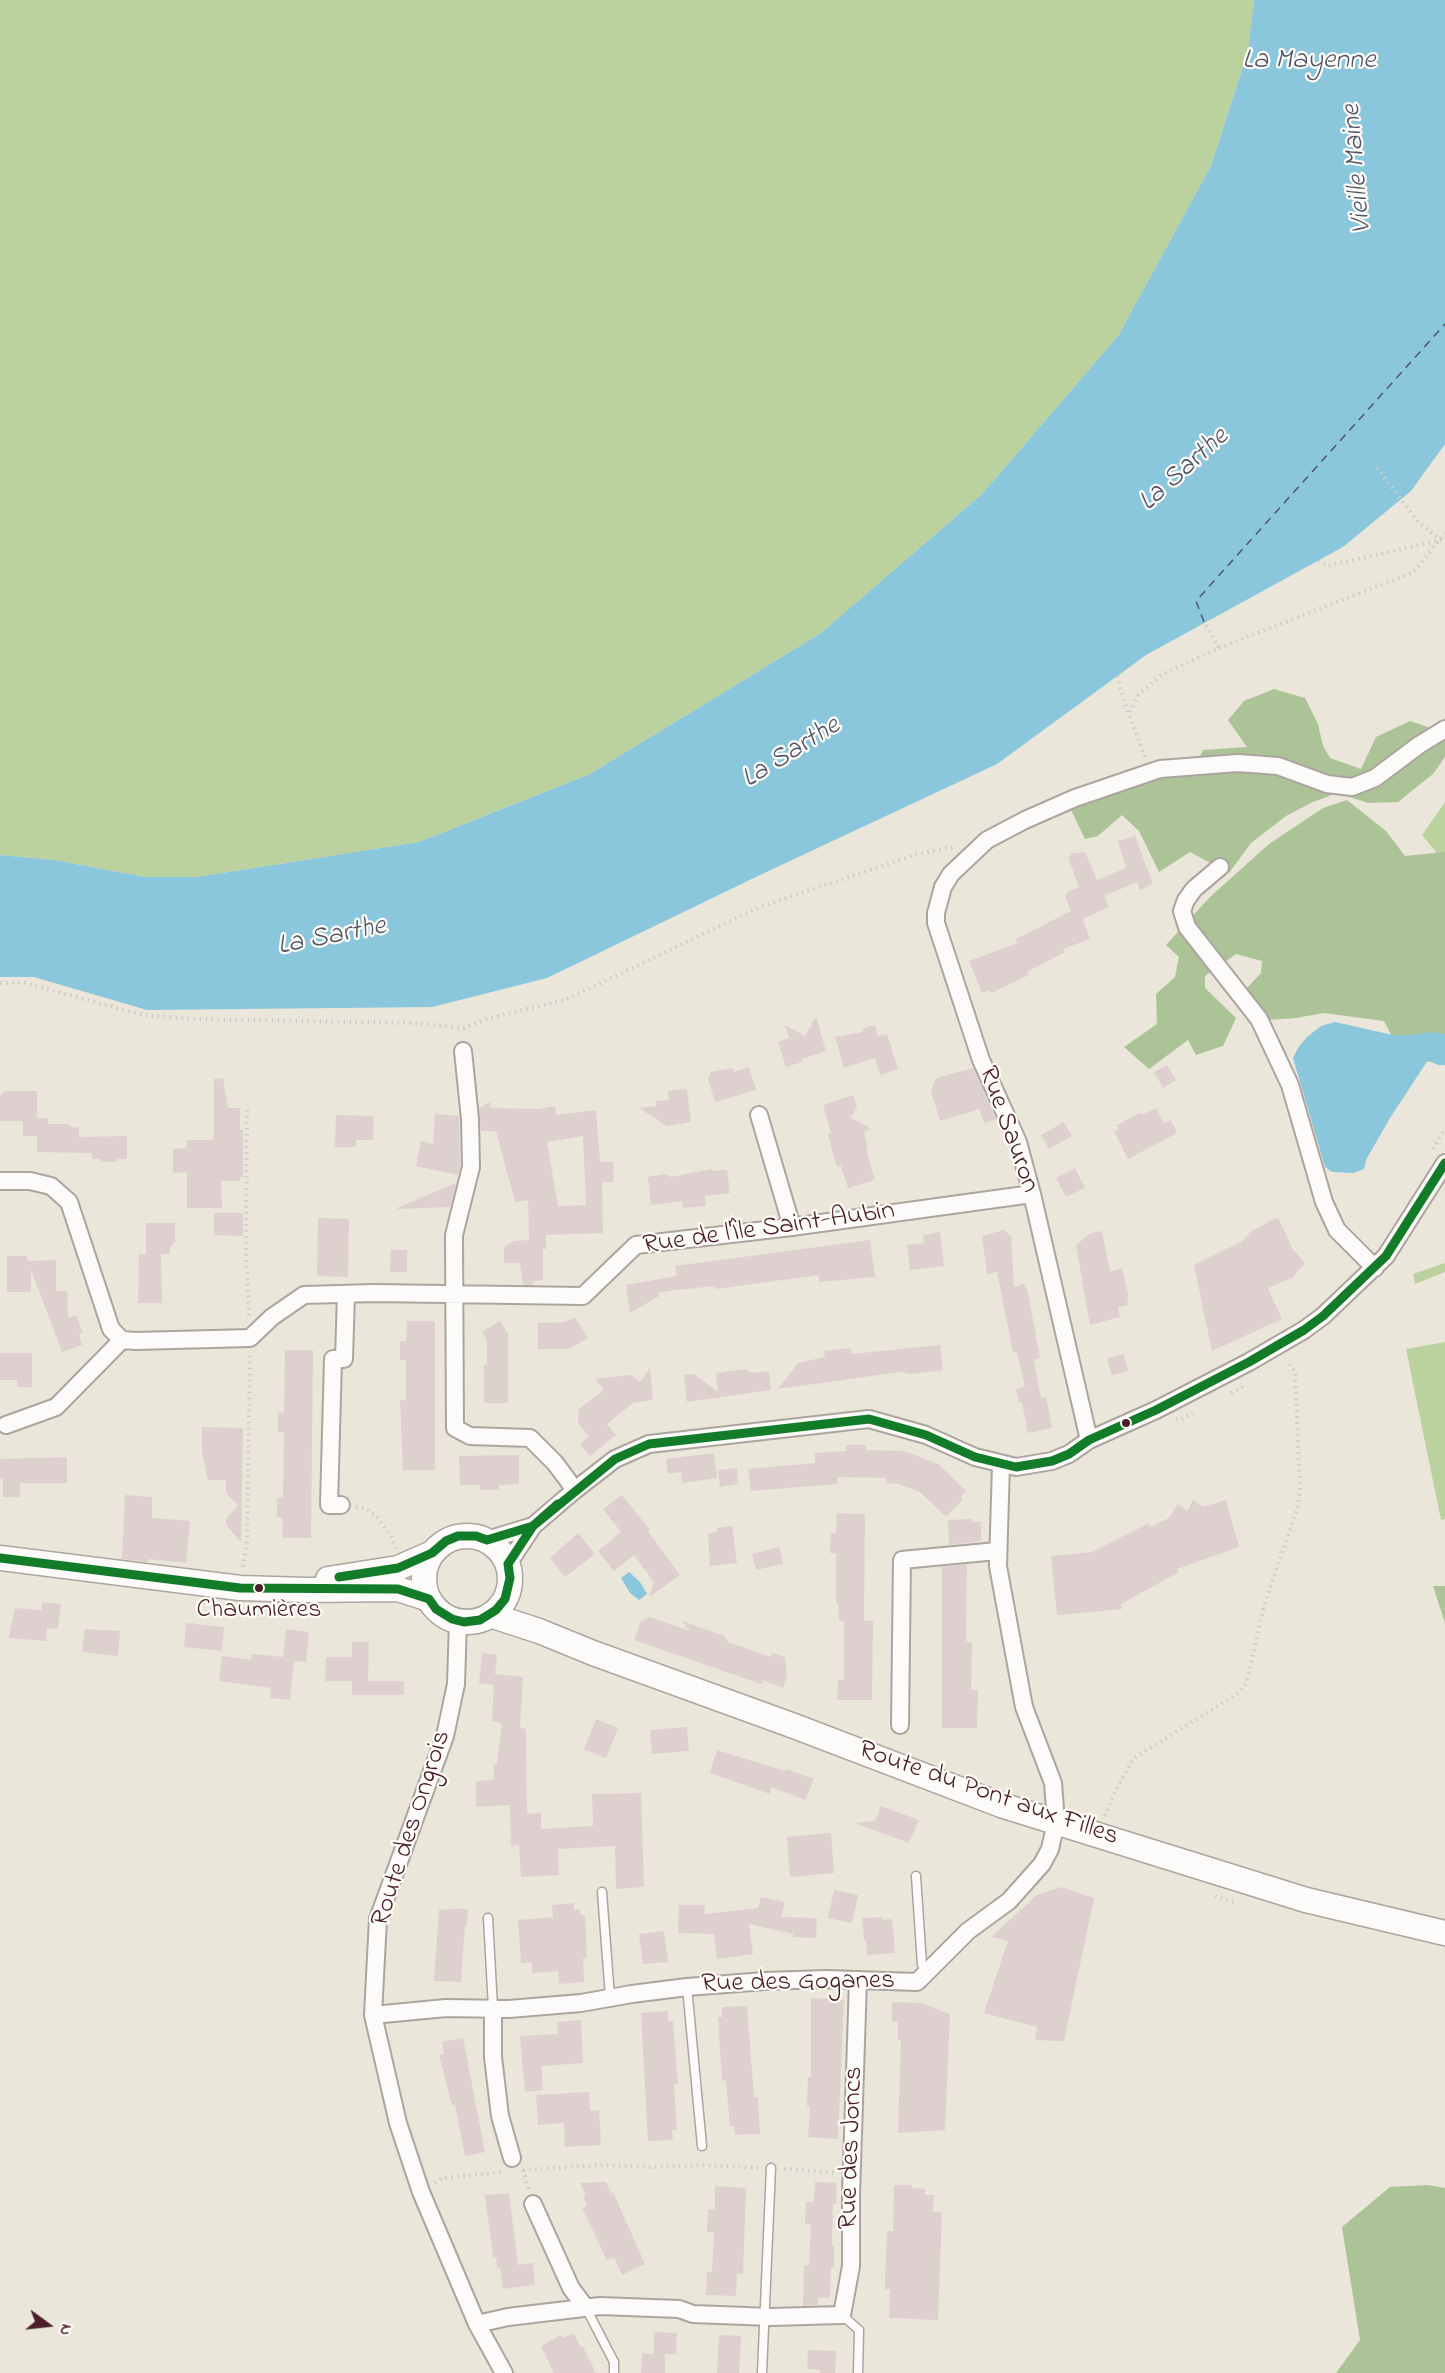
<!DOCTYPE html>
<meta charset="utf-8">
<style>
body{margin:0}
#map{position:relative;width:1445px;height:2373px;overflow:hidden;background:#eae6d9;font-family:"Indie Flower",sans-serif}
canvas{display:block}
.north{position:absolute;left:18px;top:2295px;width:60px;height:60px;-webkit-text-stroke:4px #fdfcf7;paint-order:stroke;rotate:105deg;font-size:16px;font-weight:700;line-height:24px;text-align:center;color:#4a1f2b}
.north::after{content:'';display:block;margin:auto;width:21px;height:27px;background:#4a1f2b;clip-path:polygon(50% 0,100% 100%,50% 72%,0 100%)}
</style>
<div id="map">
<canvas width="1445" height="2373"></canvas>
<div class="north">N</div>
</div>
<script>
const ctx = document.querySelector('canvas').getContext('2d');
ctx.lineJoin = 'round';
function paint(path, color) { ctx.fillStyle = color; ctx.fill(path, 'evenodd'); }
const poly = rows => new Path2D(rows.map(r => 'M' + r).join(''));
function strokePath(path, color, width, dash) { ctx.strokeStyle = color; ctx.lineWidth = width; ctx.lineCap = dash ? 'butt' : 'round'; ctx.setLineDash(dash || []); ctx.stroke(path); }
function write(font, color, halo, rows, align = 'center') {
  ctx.font = font + ' "Indie Flower",sans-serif'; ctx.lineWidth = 4.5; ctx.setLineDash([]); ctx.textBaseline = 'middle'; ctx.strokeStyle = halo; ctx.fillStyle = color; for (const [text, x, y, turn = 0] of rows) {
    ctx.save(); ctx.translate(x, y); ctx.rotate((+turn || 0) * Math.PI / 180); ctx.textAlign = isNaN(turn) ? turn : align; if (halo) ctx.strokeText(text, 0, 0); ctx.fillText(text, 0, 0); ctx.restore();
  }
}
paint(poly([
 [0,0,1254,0,1248,51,1211,166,1118,336,982,494,821,633,590,774,419,842,197,877,145,877,54,860,0,855],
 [1445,802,1445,863,1422,835],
 [1445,1263,1445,1272,1415,1284,1413,1274],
 [1445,1342,1445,1519,1441,1520,1406,1349]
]), '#bcd29e');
paint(poly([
 [1274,689,1305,698,1318,724,1323,746,1330,758,1361,769,1376,737,1410,721,1445,733,1445,757,1433,774,1398,802,1368,803,1337,793,1313,802,1286,816,1251,843,1229,873,1190,852,1159,872,1139,831,1122,815,1098,836,1085,839,1070,808,1148,781,1192,773,1203,750,1247,747,1228,720,1244,701],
 [1347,800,1386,831,1405,856,1445,852,1445,1064,1403,1058,1384,1021,1323,1013,1296,1018,1267,1020,1245,990,1261,973,1262,961,1236,954,1205,976,1205,988,1236,1018,1223,1046,1196,1055,1188,1040,1149,1069,1124,1047,1157,1024,1156,994,1175,977,1179,957,1166,945,1210,897,1269,844,1323,808],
 [1433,1586,1445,1586,1445,1623],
 [1427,2185,1445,2188,1445,2373,1336,2373,1360,2340,1342,2227,1390,2187]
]), '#acc397');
paint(poly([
 [1254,0,1445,0,1445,444,1411,491,1343,547,1146,655,997,764,760,875,547,978,432,1007,147,1010,34,977,0,977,0,855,54,860,145,877,197,877,419,842,590,774,821,633,982,494,1118,336,1211,166,1248,51],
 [1335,1022,1397,1036,1435,1032,1445,1034,1445,1065,1438,1065,1428,1060,1390,1118,1367,1158,1364,1169,1353,1173,1332,1172,1325,1167,1293,1058,1298,1048,1307,1037,1321,1026],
 [629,1572,640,1582,647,1594,639,1600,630,1593,621,1578]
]), '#8ac6dc');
strokePath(poly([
 [1204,622,1196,601,1445,324]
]), '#52556a', 1.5, [8, 6]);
paint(poly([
 [1135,836,1153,884,1140,890,1137,882,1104,896,1109,907,1083,919,1090,939,1063,949,1065,952,1027,972,1029,975,991,993,989,990,982,993,969,961,1018,943,1016,939,1071,911,1065,896,1067,895,1066,893,1079,887,1068,857,1071,856,1070,854,1085,852,1097,880,1126,868,1118,841],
 [816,1017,826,1051,802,1059,802,1062,786,1067,778,1042,789,1038,785,1025,805,1036],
 [875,1025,878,1036,887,1034,898,1069,880,1075,875,1058,844,1068,835,1037,862,1032,864,1028],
 [1167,1065,1176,1080,1163,1088,1154,1072],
 [749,1067,756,1090,715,1102,708,1078,711,1072,733,1068,734,1072],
 [973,1068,996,1119,984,1123,979,1109,940,1121,931,1091,934,1082,937,1078],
 [223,1078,228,1108,240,1108,240,1130,243,1130,243,1177,240,1177,240,1181,221,1181,222,1208,187,1208,187,1172,173,1173,173,1149,186,1148,187,1140,214,1140,214,1079],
 [687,1089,691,1122,667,1126,639,1108,656,1106,656,1101,669,1100,668,1091],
 [5,1091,37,1091,37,1118,48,1118,48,1124,69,1124,73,1128,79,1127,79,1137,127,1136,127,1159,117,1159,117,1162,101,1162,100,1159,92,1159,92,1153,37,1152,37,1136,23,1136,23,1121,0,1121,0,1096],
 [853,1095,857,1107,851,1118,871,1128,864,1132,868,1149,866,1150,875,1180,848,1188,841,1166,837,1167,832,1151,828,1134,831,1133,823,1105],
 [490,1102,490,1108,538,1109,555,1106,556,1115,596,1110,600,1162,613,1162,614,1182,602,1182,603,1233,546,1235,546,1249,543,1249,543,1280,533,1281,532,1285,523,1285,520,1263,504,1263,504,1248,508,1244,514,1241,529,1240,528,1200,515,1202,496,1131,481,1131,479,1108],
 [583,1136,586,1205,558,1206,547,1142],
 [1156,1108,1164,1123,1171,1120,1177,1133,1128,1159,1114,1131,1119,1129,1117,1125,1140,1113,1142,1115],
 [435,1114,459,1116,460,1166,458,1175,416,1166,421,1141,433,1144],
 [336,1115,374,1116,373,1140,356,1140,356,1147,335,1147],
 [1064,1122,1072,1136,1049,1149,1041,1135],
 [1075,1168,1085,1188,1066,1197,1056,1178],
 [711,1169,714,1171,727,1170,730,1193,705,1196,706,1206,683,1208,682,1201,651,1205,648,1177,665,1174,671,1177],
 [456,1183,450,1207,397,1209,397,1208],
 [214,1213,243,1213,243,1236,214,1235],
 [1278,1217,1292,1248,1305,1263,1292,1278,1268,1288,1282,1319,1212,1351,1194,1265,1243,1241,1250,1232],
 [318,1218,349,1219,348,1277,317,1276],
 [146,1223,175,1223,175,1242,170,1247,170,1254,161,1254,162,1303,138,1303,139,1254,146,1254],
 [1004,1230,1011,1236,1014,1287,1024,1284,1028,1293,1040,1358,1034,1360,1041,1398,1046,1397,1052,1428,1028,1433,1022,1403,1019,1403,1016,1389,1025,1387,1017,1352,1013,1353,997,1272,987,1274,982,1236],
 [1102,1231,1110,1272,1122,1268,1129,1298,1127,1298,1128,1305,1118,1307,1120,1317,1090,1325,1076,1245,1091,1233],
 [940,1232,944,1266,910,1270,907,1245,924,1243,923,1235],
 [870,1240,875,1277,819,1282,819,1275,716,1289,715,1286,668,1291,659,1293,659,1296,630,1313,626,1285,677,1276,675,1266],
 [391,1250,407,1250,407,1272,390,1272],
 [7,1256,27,1256,27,1261,56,1260,56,1291,67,1291,68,1318,76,1315,83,1333,79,1334,82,1345,62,1352,31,1270,31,1292,7,1292],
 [575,1317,588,1338,569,1349,538,1349,538,1323,565,1322],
 [407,1321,435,1321,435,1470,403,1470,400,1400,406,1400,406,1360,400,1360,400,1341,406,1341],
 [500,1321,508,1334,508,1403,484,1403,484,1365,487,1365,487,1340,482,1332],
 [940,1345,943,1370,912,1374,900,1372,778,1389,798,1363,825,1357,824,1351,851,1348,852,1354],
 [285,1350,313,1350,311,1538,282,1538,283,1518,277,1517,277,1498,283,1498,284,1432,278,1432,278,1412,284,1413],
 [0,1353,32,1353,32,1387,17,1387,17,1380,0,1380],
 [1124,1354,1128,1371,1112,1375,1107,1358],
 [650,1368,653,1400,633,1403,607,1424,616,1435,590,1456,580,1444,589,1437,578,1423,579,1409,604,1390,595,1379,631,1375,640,1382],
 [745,1369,751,1373,769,1371,771,1390,687,1402,684,1375,694,1374,718,1392,716,1373],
 [202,1427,243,1428,241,1542,226,1525,226,1519,238,1505,226,1493,226,1480,208,1480,202,1452],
 [846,1445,866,1445,866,1450,904,1451,938,1464,966,1491,961,1497,963,1499,946,1517,920,1492,899,1484,886,1483,886,1478,837,1477,838,1484,751,1491,748,1469,815,1463,815,1453,846,1451],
 [714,1453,717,1478,682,1483,681,1472,668,1474,666,1459],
 [519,1455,519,1484,499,1485,499,1490,480,1490,480,1485,460,1485,459,1456],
 [67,1457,67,1483,20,1483,20,1497,3,1497,3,1479,0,1479,0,1459],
 [737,1468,738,1484,720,1487,718,1470],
 [125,1495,152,1497,152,1518,190,1521,186,1563,149,1559,148,1562,122,1559],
 [622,1495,650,1530,648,1531,680,1575,649,1597,654,1582,634,1555,614,1571,598,1551,621,1532,603,1509],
 [1193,1500,1203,1507,1226,1500,1239,1547,1177,1569,1179,1572,1121,1604,1122,1609,1057,1615,1051,1556,1092,1552,1149,1523,1151,1527,1169,1518,1178,1504,1187,1511],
 [837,1513,865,1514,864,1621,873,1621,872,1700,837,1700,838,1680,844,1680,844,1621,839,1621,838,1602,836,1602,836,1553,830,1553,831,1533,836,1533],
 [972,1519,972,1522,981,1522,981,1541,949,1545,948,1520],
 [732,1526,737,1563,710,1566,708,1533,717,1532,717,1528],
 [578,1533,595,1554,565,1577,550,1558],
 [779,1547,783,1564,756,1570,752,1554],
 [967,1564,966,1641,972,1643,971,1690,978,1690,977,1728,942,1728,942,1567],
 [42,1602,61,1604,58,1629,47,1628,46,1641,9,1638,15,1608,42,1610],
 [650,1617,690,1631,682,1621,724,1636,728,1642,771,1657,772,1653,785,1657,787,1676,783,1688,763,1680,761,1684,634,1640,641,1621],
 [186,1623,224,1627,222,1651,184,1647],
 [85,1629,120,1631,118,1656,82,1652],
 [286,1629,309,1632,306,1662,294,1661,290,1700,270,1698,271,1688,219,1681,222,1656,251,1660,252,1654,283,1657],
 [352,1642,369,1642,368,1681,404,1681,404,1695,352,1695,352,1681,325,1681,326,1657,352,1657],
 [482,1653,497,1655,495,1674,523,1677,520,1728,526,1729,527,1814,541,1813,541,1829,593,1826,592,1794,641,1793,644,1887,616,1889,615,1846,558,1849,559,1875,521,1877,519,1845,511,1846,510,1805,476,1807,476,1781,494,1780,494,1764,497,1764,502,1723,492,1721,494,1685,479,1683],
 [596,1719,618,1728,606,1758,584,1749],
 [687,1727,689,1751,652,1754,650,1730],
 [717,1750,785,1771,786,1769,814,1779,805,1800,771,1787,770,1794,710,1773],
 [881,1806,919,1820,909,1843,855,1823,875,1821],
 [831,1833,834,1873,790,1877,787,1837],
 [1061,1887,1094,1898,1064,2041,1035,2040,1037,2027,984,2013,1008,1941,991,1937,1037,1895],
 [834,1890,858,1895,852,1923,828,1918],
 [761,1897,785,1902,781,1917,817,1918,816,1938,793,1937,793,1934,749,1924,753,1954,717,1959,714,1934,678,1933,679,1905,705,1905,704,1914,758,1908],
 [574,1903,574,1910,580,1909,581,1915,585,1915,587,1958,583,1958,584,1982,559,1984,558,1971,532,1973,532,1962,521,1963,518,1920,553,1917,552,1905],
 [452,1909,468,1909,467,1926,465,1925,461,1982,434,1981,439,1910],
 [883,1917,883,1920,892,1919,895,1953,867,1955,866,1940,864,1940,862,1918],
 [664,1931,668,1962,643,1964,639,1934],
 [811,1998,844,2000,838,2139,808,2137,810,2107,807,2106,808,2077,811,2077],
 [892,2002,921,2003,950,2014,945,2130,898,2133,901,2040,898,2040,898,2021,892,2022],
 [747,2006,754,2097,758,2097,760,2134,735,2135,734,2126,730,2126,726,2080,722,2081,718,2017,722,2017,722,2007],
 [668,2011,668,2021,673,2021,678,2084,674,2084,677,2130,672,2130,673,2140,648,2141,641,2013],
 [581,2020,583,2063,541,2066,543,2090,525,2092,520,2036,558,2034,557,2022],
 [463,2038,485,2152,465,2156,455,2105,452,2105,439,2055,444,2054,442,2042],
 [589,2092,590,2111,599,2110,601,2145,565,2147,564,2123,538,2125,536,2095],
 [606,2182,611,2193,613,2192,645,2264,622,2275,614,2257,607,2260,582,2208,587,2205,583,2196,586,2195,580,2183],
 [815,2182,837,2183,836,2204,833,2204,832,2245,834,2246,834,2267,831,2267,830,2298,818,2298,818,2305,803,2306,804,2265,809,2265,811,2224,805,2224,806,2202,814,2202],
 [894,2185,912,2185,912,2188,925,2189,925,2195,934,2195,933,2212,942,2212,938,2320,889,2318,890,2289,885,2289,885,2280,887,2231,893,2231],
 [715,2186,746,2188,743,2274,737,2273,736,2296,706,2295,707,2272,712,2272,714,2232,707,2232,708,2209,715,2209],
 [509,2193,518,2265,533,2263,535,2285,503,2289,500,2267,497,2268,496,2257,493,2257,485,2195],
 [654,2332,677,2333,676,2354,665,2354,665,2373,641,2373,642,2353,654,2354],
 [574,2333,580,2346,582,2345,596,2373,554,2373,541,2346,561,2335,563,2338],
 [719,2335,741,2336,739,2373,717,2373],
 [808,2350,836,2351,835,2373,820,2373,820,2370,807,2369]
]), '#ded0cf');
const lane = poly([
 [916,1876,922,1965,928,1971],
 [602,1892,610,1997],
 [488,1918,493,2008],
 [687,1987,702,2146],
 [586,2308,614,2362,614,2373],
 [842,2315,859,2330,858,2373],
 [762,2373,771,2168]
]);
const street = poly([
 [1220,867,1194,889,1186,900,1182,911,1187,927,1259,1019,1290,1085,1324,1202,1337,1230,1375,1268],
 [463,1051,470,1119,471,1167,454,1235,455,1428,470,1436,530,1438,555,1463,575,1490],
 [759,1115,792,1227],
 [0,1181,30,1181,51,1186,69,1202,111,1329,122,1340,136,1341,250,1338,272,1317,304,1295,374,1293,583,1296,636,1245,792,1227,1032,1194],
 [6,1425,56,1407,122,1340],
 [1089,1440,1032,1194,1018,1142,981,1060,936,923,936,913,943,887,951,874,987,840,1025,820,1075,798,1160,769,1238,763,1278,766,1327,784,1352,787,1375,778,1419,745,1445,729],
 [341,1505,329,1505,333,1359,344,1359,346,1294],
 [487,1540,533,1526],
 [508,1564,533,1526,575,1490,615,1459,649,1444,869,1419,926,1435,975,1457,1016,1467,1052,1461,1069,1454,1089,1440,1156,1410,1249,1362,1304,1330,1323,1316,1386,1256,1445,1163],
 [458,1621,456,1684,445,1736,378,1919,373,2015,398,2123,421,2192,477,2324,504,2373],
 [900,1725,902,1560,997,1551],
 [493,2008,493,2057,500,2116,512,2158],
 [373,2015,446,2008,509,2009,581,2003,632,1994,687,1987,765,1981,826,1979,917,1982,968,1931,1009,1901,1042,1864,1050,1849,1056,1822,1053,1783,1024,1707,998,1566,1001,1464],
 [533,2204,571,2288,586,2308],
 [477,2324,508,2317,600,2306,679,2309,693,2314,771,2317,842,2315,851,2266,851,2195,858,1980]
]);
const secondary = poly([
 '424 1579a43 43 0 1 1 86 0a43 43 0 1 1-86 0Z',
 [0,1558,240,1588,306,1590,398,1589,429,1599],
 [328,1579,398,1568,432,1553],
 [490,1615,539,1631,593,1653,794,1726,1001,1805,1306,1900,1445,1933]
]);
strokePath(lane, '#aca59f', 11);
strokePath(street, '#aca59f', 20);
strokePath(secondary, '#aca59f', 27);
strokePath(poly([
 [1377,468,1418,522,1445,543],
 [1319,560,1327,566,1441,540],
 [1219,648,1414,572,1445,533],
 [1117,676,1128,713],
 [1145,757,1129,714,1137,696,1161,675,1219,648,1204,622],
 [0,983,25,983,143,1015,193,1019,415,1023,464,1028,489,1018,565,1000,760,907,917,854,953,847],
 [247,1110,246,1247,249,1316],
 [1433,1149,1445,1129],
 [1231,1393,1246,1385],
 [1176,1419,1180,1420,1193,1413],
 [356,1507,365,1508,378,1518,391,1535,396,1549],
 [243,1567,247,1541,250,1353],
 [1105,1816,1113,1796,1133,1759,1240,1692,1247,1681,1264,1606,1298,1506,1300,1487,1295,1372,1287,1360],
 [1215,1896,1231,1902,1236,1901],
 [784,2169,836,2173],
 [523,2170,602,2165,646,2167,704,2165,758,2168],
 [523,2170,529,2189],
 [435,2183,442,2178,504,2172]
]), '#cfcbc8', 4, [1.5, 4.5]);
strokePath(lane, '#fcfbf9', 8);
strokePath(street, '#fcfbf9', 16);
strokePath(secondary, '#fcfbf9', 24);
strokePath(poly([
 [0,1558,240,1588,398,1589,429,1599,436,1609,452,1619,464,1622,480,1620,496,1610,505,1599,510,1578,508,1564,533,1526,615,1459,649,1444,869,1419,926,1435,975,1457,1016,1467,1052,1461,1069,1454,1089,1440,1156,1410,1249,1362,1304,1330,1323,1316,1386,1256,1445,1163],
 [339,1577,398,1568,432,1553,446,1541,458,1536,476,1536,487,1540,533,1526,558,1504]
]), '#127c29', 9);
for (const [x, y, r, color] of [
 [1126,1423,5,"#4a1f2b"],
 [259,1588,5,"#4a1f2b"]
]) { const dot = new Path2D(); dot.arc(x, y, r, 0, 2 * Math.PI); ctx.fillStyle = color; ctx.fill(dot); strokePath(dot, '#fdfcf7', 2); }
write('26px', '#4a1f2b', '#fdfcf7', [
 ["Chaumières",259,1612]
]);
write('27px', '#4a1f2b', '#fdfcf7', [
 ["Rue Sauron",1007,1130,70],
 ["Rue de l'Île Saint-Aubin",769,1230,-8],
 ["Route du Pont aux Filles",988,1795,19],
 ["Route des Ongrois",413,1829,-72],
 ["Rue des Goganes",798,1984,-1],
 ["Rue des Joncs",853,2148,-88]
]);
write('italic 28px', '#52556a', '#fdfcf7', [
 ["La Mayenne",1309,62],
 ["Vieille Maine",1359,169,-95],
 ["La Sarthe",1185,471,-42],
 ["La Sarthe",792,754,-32],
 ["La Sarthe",332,938,-11]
]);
</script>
